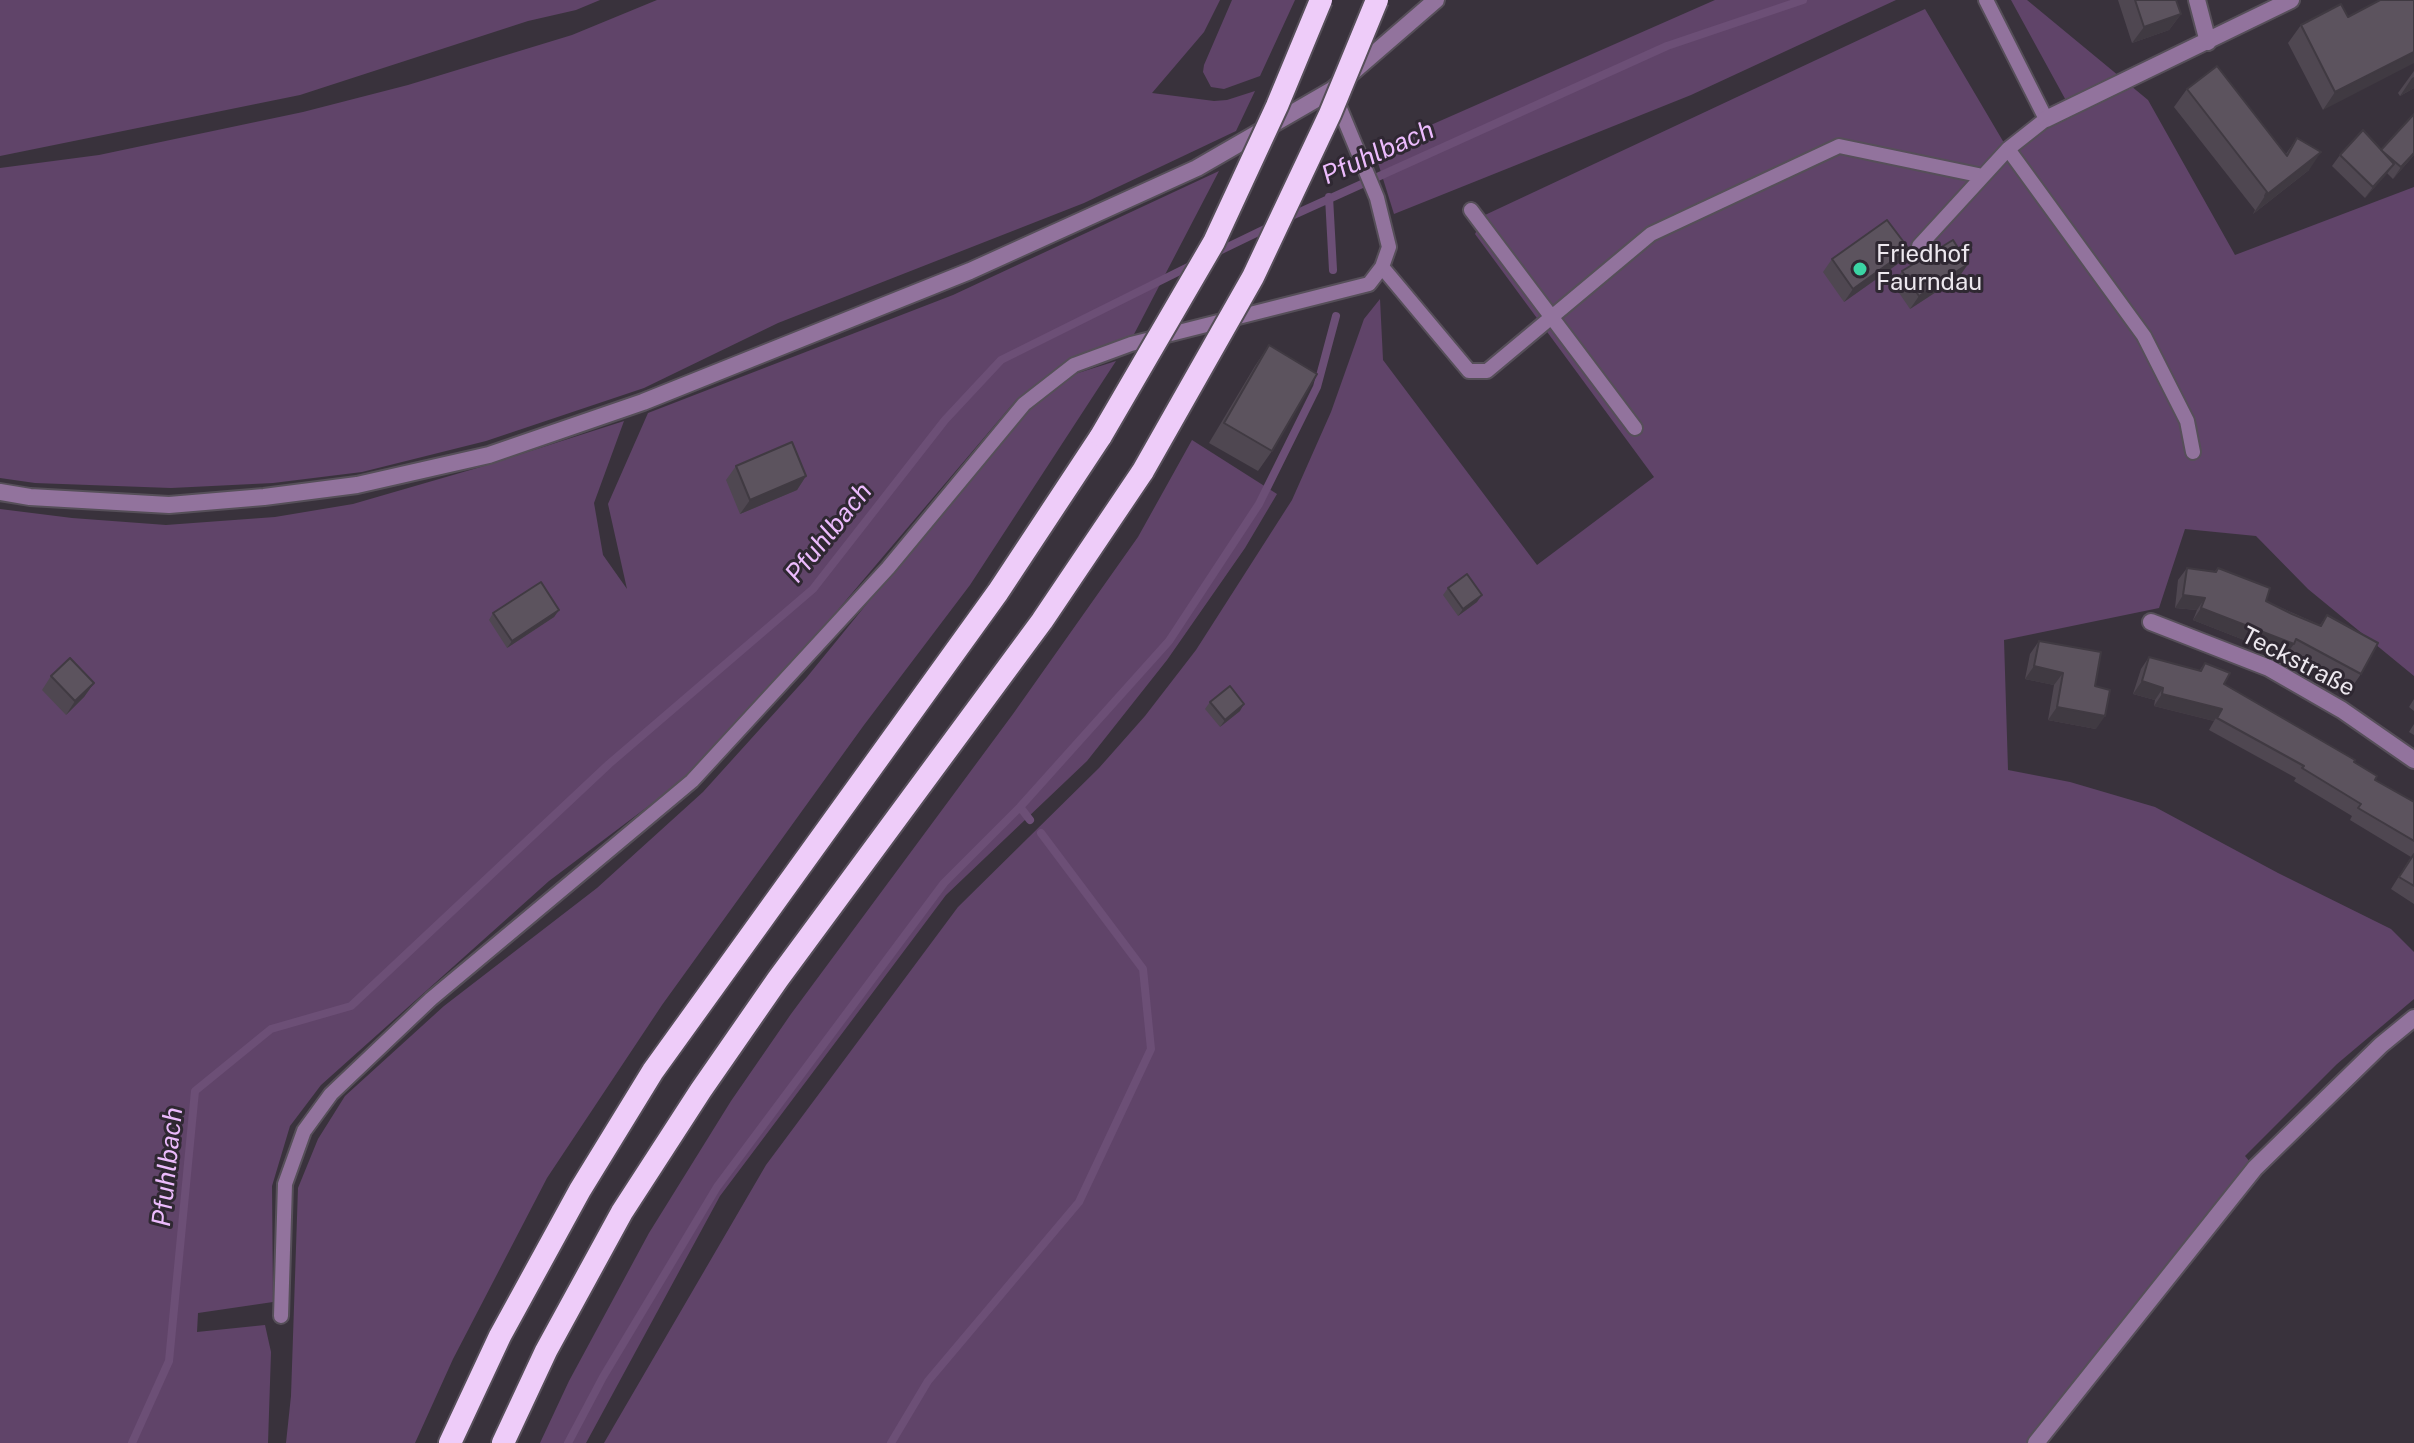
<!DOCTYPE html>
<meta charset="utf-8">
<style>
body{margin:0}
canvas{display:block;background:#39323c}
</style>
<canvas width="2414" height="1443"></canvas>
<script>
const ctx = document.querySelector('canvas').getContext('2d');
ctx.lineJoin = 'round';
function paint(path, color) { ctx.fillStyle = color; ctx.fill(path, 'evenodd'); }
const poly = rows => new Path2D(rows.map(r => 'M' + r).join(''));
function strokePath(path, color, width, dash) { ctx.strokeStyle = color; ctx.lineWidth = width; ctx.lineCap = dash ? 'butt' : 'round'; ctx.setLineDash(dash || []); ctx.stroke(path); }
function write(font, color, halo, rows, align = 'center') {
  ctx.font = font + ' "Public Sans",sans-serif'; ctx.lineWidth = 6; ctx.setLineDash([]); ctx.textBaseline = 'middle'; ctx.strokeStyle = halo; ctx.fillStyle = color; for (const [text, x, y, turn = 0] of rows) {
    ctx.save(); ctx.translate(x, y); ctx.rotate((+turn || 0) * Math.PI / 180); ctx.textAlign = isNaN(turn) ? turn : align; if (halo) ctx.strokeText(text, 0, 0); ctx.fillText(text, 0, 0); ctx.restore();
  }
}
paint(poly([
 [0,0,600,0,576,10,528,21,300,95,0,156],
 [657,0,1220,0,1204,32,1152,93,1214,101,1227,100,1255,91,1236,131,1084,203,778,323,644,388,486,441,362,472,273,483,171,488,35,483,0,478,0,168,99,155,303,112,408,85,572,35],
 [1232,0,1295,0,1260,76,1224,89,1211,87,1203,72,1204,65],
 [1715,0,1896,0,1691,95,1394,214,1374,150],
 [2011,0,2027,0,2148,100,2235,255,2414,187,2414,676,2308,589,2256,536,2185,529,2159,608,2004,640,2008,770,2070,782,2155,807,2278,873,2391,929,2414,952,2414,999,2337,1064,2245,1156,2255,1168,2036,1443,604,1443,766,1165,958,907,1099,768,1145,716,1196,650,1292,500,1331,412,1364,319,1380,299,1383,360,1537,565,1654,477,1475,234,1485,215,1925,9,2007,148,2069,106],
 [1219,171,1132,338,1075,358,1016,400,791,665,687,777,549,881,321,1085,290,1126,272,1186,273,1302,198,1313,197,1332,265,1325,271,1352,268,1443,0,1443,0,509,72,518,166,525,275,517,353,504,484,466,624,421,594,503,603,555,627,589,608,504,648,413,953,295],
 [1116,361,970,585,864,725,662,1005,547,1178,453,1359,415,1443,286,1443,291,1396,298,1188,318,1139,345,1096,444,1006,597,888,703,792,807,677,1027,408,1075,374],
 [1192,440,1277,494,1245,548,1167,660,1087,761,946,895,720,1196,586,1443,540,1443,569,1381,649,1233,731,1101,791,1014,1013,714,1138,537]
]), '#604469');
strokePath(poly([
 [1329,197,1333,270],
 [1289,217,1667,46,1803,0],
 [1213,254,1273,225],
 [1020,807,1030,820],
 [132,1443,169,1361,195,1091,271,1029,351,1006,609,764,813,589,945,420,1001,360,1194,264],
 [568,1443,603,1377,717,1187,944,883,1020,807,1169,641,1259,504,1317,387,1336,316],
 [891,1443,928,1381,1079,1202,1151,1049,1143,969,1041,833]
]), '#6c4f76', 8);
const service = poly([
 [2008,149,2144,336,2187,421,2193,452],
 [1471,210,1635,428],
 [1919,246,2008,149,2046,119,1986,0],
 [1382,267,1469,371,1487,371,1651,234,1839,146,1983,176],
 [281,1316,285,1184,304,1131,331,1094,431,999,692,781,888,568,1024,404,1074,365,1131,344,1369,284,1382,267,1389,247,1377,198,1336,99]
]);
const minor = poly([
 [2197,0,2208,42],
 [2046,119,2291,0],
 [2151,622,2269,668,2342,710,2414,760]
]);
const tertiary = poly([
 [0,492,30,497,169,505,264,497,357,485,489,455,643,402,970,271,1197,168,1332,90,1436,0],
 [2036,1443,2255,1168,2381,1045,2414,1018]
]);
const trunk = poly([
 [450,1443,500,1336,580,1190,653,1071,998,592,1101,436],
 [503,1443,546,1351,622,1212,701,1090,778,979,1042,621,1143,471]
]);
strokePath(service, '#564f59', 18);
strokePath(minor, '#564f59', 20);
strokePath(tertiary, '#564f59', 20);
strokePath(trunk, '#564f59', 26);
strokePath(service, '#92739d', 14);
strokePath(minor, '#92739d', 16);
strokePath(tertiary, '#92739d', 16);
strokePath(trunk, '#eeccf9', 22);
const trunkBridge = poly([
 [1101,436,1214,242,1277,106,1321,0],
 [1143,471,1253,277,1330,114,1377,0]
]);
strokePath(trunkBridge, '#564f59', 26, []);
strokePath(trunkBridge, '#eeccf9', 22);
paint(poly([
 [2118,0,2176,0,2181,14,2169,30,2132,43],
 [2414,0,2323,110,2288,43,2301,25,2348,17],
 [2414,71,2414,88,2400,96,2398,93],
 [2187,89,2286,154,2297,138,2309,170,2253,214,2255,210,2174,107],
 [2414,114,2414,155,2393,179,2387,173,2365,198,2332,166,2340,155,2381,150],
 [1909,249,1899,263,1844,302,1823,272,1832,259],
 [1968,264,1959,277,1910,309,1893,284,1902,271],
 [1269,345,1272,451,1258,471,1209,443,1255,366],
 [736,466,806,476,797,490,740,514,726,480],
 [2187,568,2215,571,2218,568,2266,601,2320,625,2327,615,2361,674,2352,687,2288,652,2285,656,2193,620,2197,610,2175,608,2178,580],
 [1448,588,1477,602,1458,616,1443,595],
 [559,610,554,617,507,648,489,620,493,613],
 [2039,641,2095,686,2096,729,2048,720,2054,685,2025,679,2030,654],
 [2149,657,2199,671,2205,663,2224,684,2354,762,2375,780,2414,802,2414,904,2391,889,2411,857,2350,820,2352,816,2294,781,2296,778,2209,730,2214,721,2154,706,2155,700,2133,694,2141,669],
 [51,676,94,683,84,697,66,715,42,690],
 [2414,699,2414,711,2409,707],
 [1210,702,1240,711,1220,727,1205,709],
 [2414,724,2414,735,2409,732]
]), '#4f4751');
paint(poly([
 [2181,14,2169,30,2132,43,2144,27],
 [2414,52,2414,63,2323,110,2335,92],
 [2414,77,2414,88,2400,96,2412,78],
 [2321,152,2309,170,2253,214,2265,196],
 [2414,153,2414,155,2393,179,2401,167],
 [2394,164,2386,175,2365,198,2373,187],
 [1909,249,1899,263,1844,302,1853,289],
 [1968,264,1959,277,1910,309,1919,296],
 [806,476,797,490,740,514,750,500],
 [1482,595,1477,602,1458,616,1463,609],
 [2183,595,2205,598,2197,610,2175,608],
 [2201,608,2294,644,2285,656,2193,620],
 [559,610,554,617,507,648,512,641],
 [2034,666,2063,673,2054,685,2025,679],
 [2142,681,2163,688,2155,700,2133,694],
 [94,683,84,697,66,715,75,701],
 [2162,694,2222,709,2214,721,2154,706],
 [1244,704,1240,711,1220,727,1225,720],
 [2057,707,2105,716,2096,729,2048,720]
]), '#403a42');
const building = poly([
 [2135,0,2176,0,2181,14,2144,27,2135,0],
 [2380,0,2414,0,2414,52,2335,92,2301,25,2341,4,2348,17,2380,0],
 [2217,66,2287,156,2297,138,2321,152,2265,196,2267,192,2187,89,2217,66],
 [2414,114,2414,153,2401,167,2381,150,2414,114],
 [2363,130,2394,164,2373,187,2340,155,2363,130],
 [1887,220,1909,249,1853,289,1832,259,1887,220],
 [1953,240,1968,264,1919,296,1902,271,1953,240],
 [1269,345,1317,374,1272,451,1224,423,1269,345],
 [792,442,806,476,750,500,736,466,792,442],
 [2187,568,2216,572,2218,568,2270,588,2266,601,2292,614,2321,626,2327,615,2378,643,2361,674,2296,639,2294,644,2201,608,2205,598,2183,595,2187,568],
 [1467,574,1482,595,1463,609,1448,588,1467,574],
 [541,582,559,610,512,641,493,613,541,582],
 [2039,641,2101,652,2095,686,2110,690,2105,716,2057,707,2063,673,2034,666,2039,641],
 [2149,657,2201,671,2205,663,2230,673,2224,684,2355,760,2354,762,2377,776,2375,780,2414,802,2414,841,2358,808,2361,804,2302,768,2304,766,2217,718,2222,709,2162,694,2163,688,2142,681,2149,657],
 [70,658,94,683,75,701,51,676,70,658],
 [1230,686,1244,704,1225,720,1210,702,1230,686],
 [2414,854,2414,886,2399,877,2414,854]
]);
paint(building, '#5c535e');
strokePath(building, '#403a42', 2);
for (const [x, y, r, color] of [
 [1860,269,8,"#3bd4a4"]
]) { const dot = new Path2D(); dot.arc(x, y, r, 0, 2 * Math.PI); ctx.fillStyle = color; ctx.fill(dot); strokePath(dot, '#2f2832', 3); }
write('24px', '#ede8ef', '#2f2832', [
 ["Friedhof",1876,255],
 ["Faurndau",1876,283]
], 'left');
write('24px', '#ede8ef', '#2f2832', [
 ["Teckstraße",2298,662,27]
]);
write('italic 26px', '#ecbbfd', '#2f2832', [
 ["Pfuhlbach",1378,153,-24],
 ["Pfuhlbach",829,533,-51],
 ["Pfuhlbach",168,1167,-84]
]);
</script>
